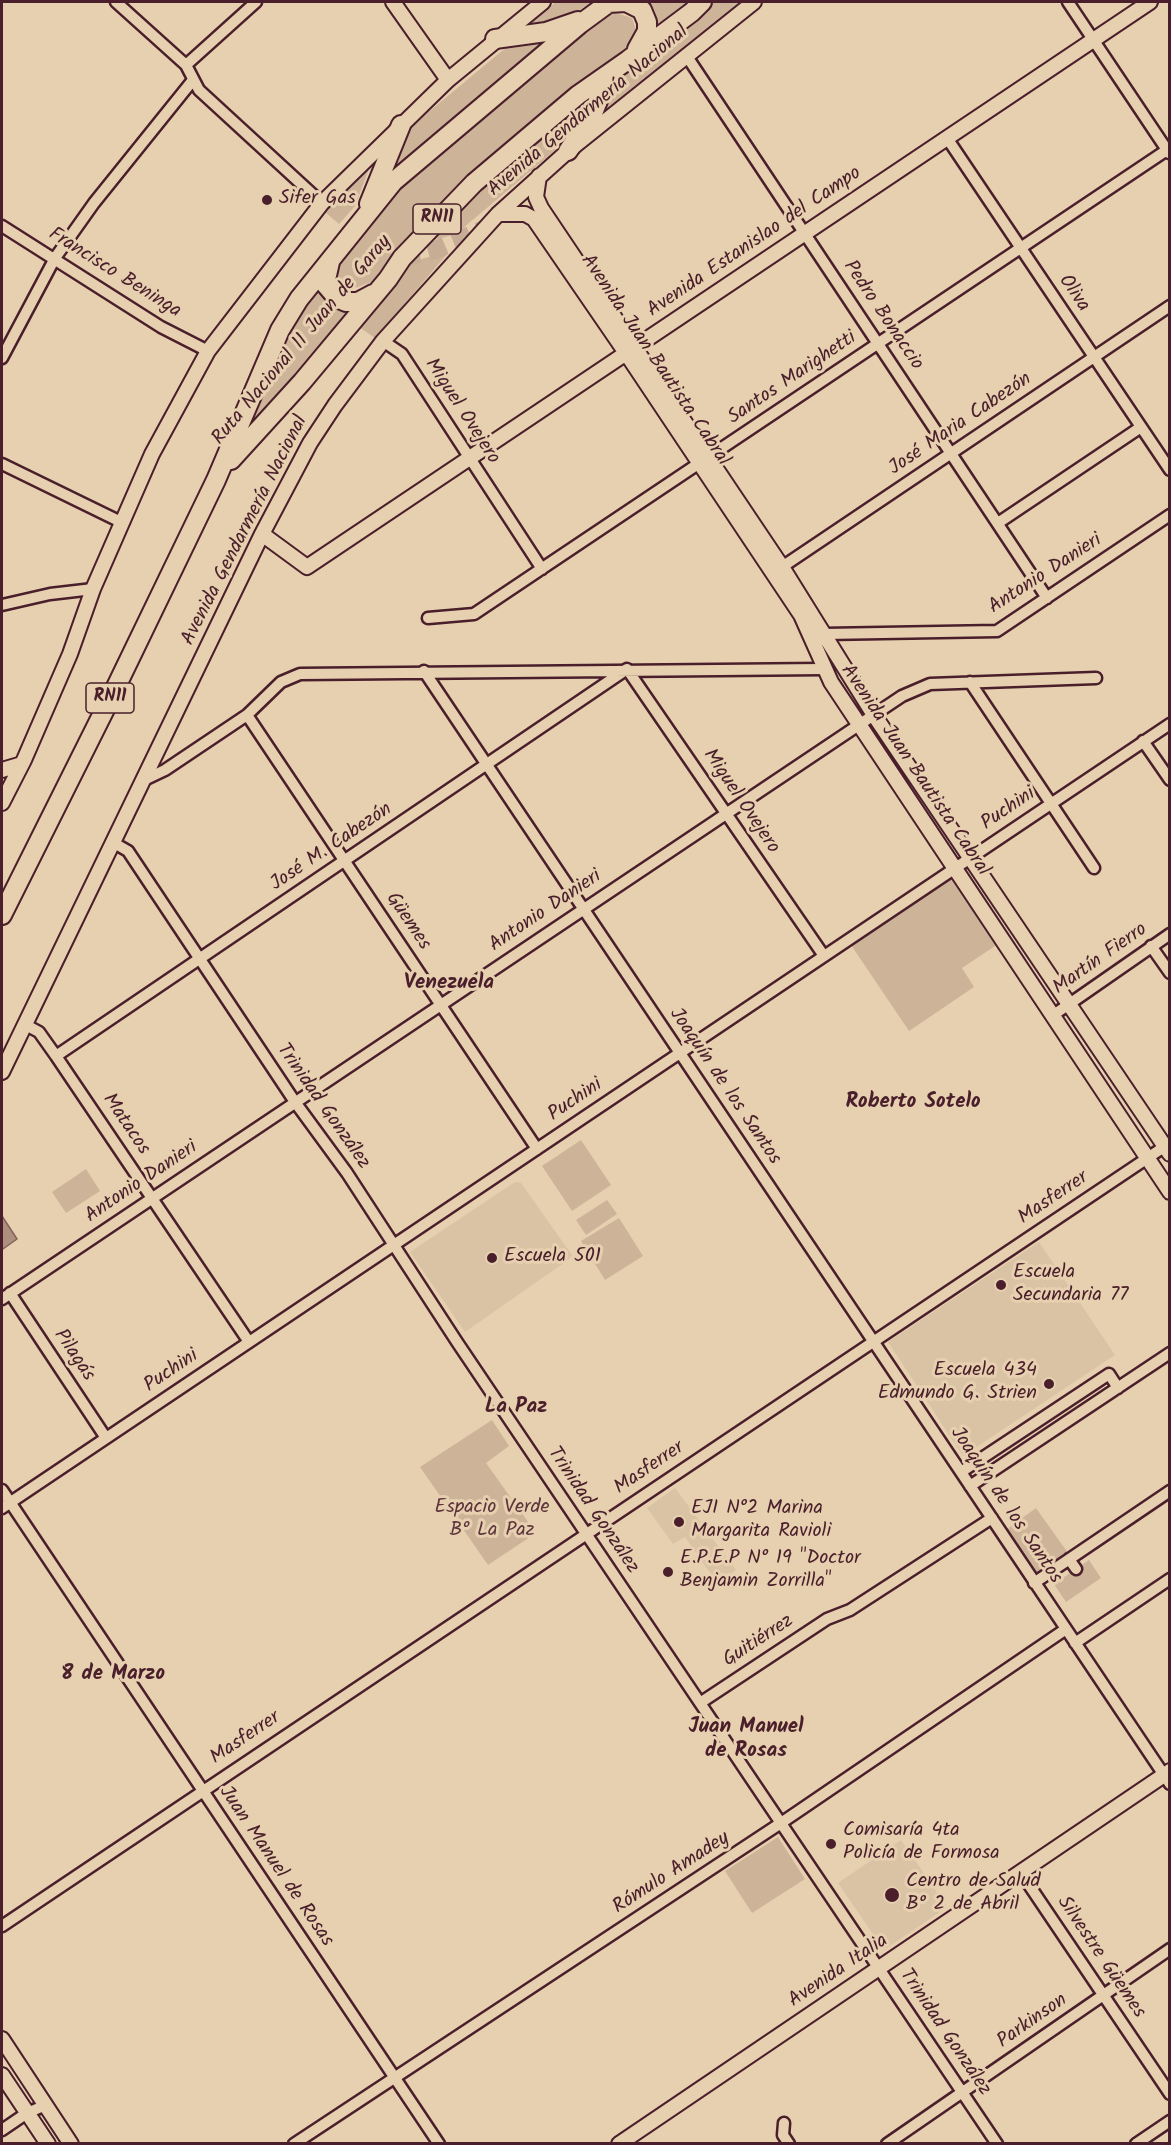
<!DOCTYPE html>
<meta charset="utf-8">
<style>
body{margin:0}
#map{position:relative;width:1171px;height:2145px;overflow:hidden;background:#e6d0af;font-family:Kalam,sans-serif}
canvas{display:block}
.frame{position:absolute;inset:0;border:3px solid #4a1f2b;pointer-events:none}
</style>
<div id="map">
<canvas width="1171" height="2145"></canvas>
<div class="frame"></div>
</div>
<script>
const ctx = document.querySelector('canvas').getContext('2d');
ctx.lineJoin = 'round';
function paint(path, color) { ctx.fillStyle = color; ctx.fill(path, 'evenodd'); }
const poly = rows => new Path2D(rows.map(r => 'M' + r).join(''));
function strokePath(path, color, width, dash) { ctx.strokeStyle = color; ctx.lineWidth = width; ctx.lineCap = dash ? 'butt' : 'round'; ctx.setLineDash(dash || []); ctx.stroke(path); }
function write(font, color, halo, rows, align = 'center') {
  ctx.font = font + ' Kalam,sans-serif'; ctx.lineWidth = 6; ctx.setLineDash([]); ctx.textBaseline = 'middle'; ctx.strokeStyle = halo; ctx.fillStyle = color; for (const [text, x, y, turn = 0] of rows) {
    ctx.save(); ctx.translate(x, y); ctx.rotate((+turn || 0) * Math.PI / 180); ctx.textAlign = isNaN(turn) ? turn : align; if (halo) ctx.strokeText(text, 0, 0); ctx.fillText(text, 0, 0); ctx.restore();
  }
}
paint(poly([
 [515,1182,521,1183,572,1255,568,1260,465,1332,410,1252],
 [1039,1242,1115,1355,963,1456,888,1342],
 [675,1488,736,1570,718,1584,685,1537,673,1544,647,1508],
 [901,1840,947,1907,884,1950,838,1883]
]), '#dac2a5');
paint(poly([
 [556,2,592,2,561,21,525,26],
 [645,2,688,2,658,24,652,10],
 [708,2,743,2,601,118,605,98,619,77],
 [610,11,632,18,637,33,633,45,413,236,374,281,355,288,339,282,335,273,335,260,401,185,447,141],
 [536,42,548,43,394,177,385,167,404,135,419,120,503,50,516,43],
 [587,100,585,110,574,133,546,158,456,234,423,243,496,166],
 [372,161,355,206,339,224,325,212],
 [448,253,375,338,356,325,403,268,424,258],
 [316,285,329,302,349,310,294,381,250,423,247,421,273,357],
 [953,877,998,944,962,968,974,987,909,1031,851,945],
 [581,1140,611,1185,572,1211,542,1166],
 [86,1169,100,1191,66,1213,52,1192],
 [607,1200,617,1214,586,1235,576,1220],
 [619,1218,643,1256,605,1280,581,1241],
 [492,1420,509,1446,486,1463,536,1533,488,1565,420,1467],
 [1036,1508,1068,1553,1036,1574,1006,1530],
 [1089,1560,1101,1578,1066,1602,1054,1584],
 [778,1837,805,1879,752,1913,725,1871]
]), '#cdb499');
const water = poly([
 [2,1216,17,1239,3,1249,2,1247,2,1216]
]);
paint(water, '#ad8f7e');
strokePath(water, '#85625d', 1.5);
strokePath(poly([
 [402,258,435,250,484,229]
]), '#c7ad95', 18, [18, 9]);
const street = poly([
 [116,2,186,65,199,90,322,203],
 [1068,2,1169,153],
 [686,55,1047,598],
 [186,65,256,2],
 [947,138,1170,470],
 [2,226,161,327,208,351],
 [383,341,402,354,542,569],
 [2,358,55,258,94,203,193,80],
 [2,464,123,523],
 [998,523,1141,427],
 [776,571,1170,306],
 [2,605,50,594,93,589],
 [428,618,474,614,1170,148],
 [825,634,997,631,1170,515],
 [424,671,1170,1784],
 [970,682,1094,868],
 [247,715,537,1149],
 [1143,741,1170,780],
 [144,780,165,770,247,715,281,682,300,674,823,669],
 [114,843,128,851,295,1102,347,1173,457,1342,997,2144],
 [1151,946,1170,973],
 [1052,1016,1170,934],
 [24,1024,39,1032,56,1056,249,1342],
 [56,1056,627,669,824,956],
 [10,1293,106,1438],
 [2,1299,902,696,930,684,1096,678],
 [961,1472,1109,1374,1118,1388],
 [970,1486,1170,1353],
 [2,1490,439,2144],
 [2,1508,1170,724],
 [1069,1559,1076,1569],
 [1034,1583,1170,1491],
 [1075,1643,1170,1579],
 [700,1703,827,1619,850,1610,992,1518],
 [1021,1873,1170,2094],
 [2,1926,1170,1143],
 [784,2123,783,2135,789,2144],
 [2,2130,27,2113,46,2105],
 [294,2144,781,1823,1066,1629],
 [887,2144,1170,1949],
 [1136,2144,1170,2121]
]);
const secondary = poly([
 [393,2,448,80],
 [539,176,536,197,541,208,782,567,874,715,1170,1154],
 [498,214,525,214,534,219,626,353,801,615,831,682,1170,1192],
 [262,534,307,567,1150,2],
 [2,770,22,764],
 [2,803,24,760,70,654,93,589,152,454,208,351,322,203,448,80,543,2],
 [2,1072,262,534,310,443,335,405,383,341,498,214,568,151,754,2],
 [2,2039,71,2144],
 [2,2075,48,2144],
 [619,2144,1170,1771]
]);
const highway = poly([
 [608,3,626,2,642,10,647,22,647,31,637,49],
 [495,39,546,32,578,21],
 [568,151,592,116,608,75],
 [369,204,401,125],
 [330,262,325,284,337,298,346,302,358,302,373,294],
 [231,460,302,382,388,279,402,258,474,183,578,95,628,60,692,12,702,2],
 [2,915,116,687,216,480,280,330,299,299,393,182,580,24,610,2]
]);
strokePath(street, '#4a1f2b', 15);
strokePath(secondary, '#4a1f2b', 18);
strokePath(highway, '#4a1f2b', 22);
strokePath(street, '#e6d0af', 10);
strokePath(secondary, '#e6d0af', 14);
strokePath(highway, '#e6d0af', 18);
for (const [x, y, r, color] of [
 [267,200,6,"#4a1f2b"],
 [492,1258,6,"#4a1f2b"],
 [1001,1285,6,"#4a1f2b"],
 [1049,1384,6,"#4a1f2b"],
 [679,1522,6,"#4a1f2b"],
 [668,1572,6,"#4a1f2b"],
 [831,1844,6,"#4a1f2b"],
 [892,1895,8,"#4a1f2b"]
]) { const dot = new Path2D(); dot.arc(x, y, r, 0, 2 * Math.PI); ctx.fillStyle = color; ctx.fill(dot); strokePath(dot, '#e6d0af', 2); }
for (const [x, y, w] of [
 [437,219,48],
 [110,698,48]
]) { const box = new Path2D(); box.roundRect(x - w / 2, y - 15, w, 30, 4.5); ctx.fillStyle = '#e6d0af'; ctx.fill(box); strokePath(box, '#4a1f2b', 1.5); }
write('bold 18px', '#4a1f2b', null, [
 ["RN11",437,219],
 ["RN11",110,698]
]);
write('20px', '#4a1f2b', '#e6d0af', [
 ["Avenida Gendarmería Nacional",589,112,-40],
 ["Avenida Estanislao del Campo",755,243,-34],
 ["Francisco Beninga",114,274,32],
 ["Oliva",1073,294,56],
 ["Pedro Bonaccio",882,316,56],
 ["Ruta Nacional 11 Juan de Garay",303,341,-50],
 ["Avenida Juan Bautista Cabral",654,361,56],
 ["Santos Marighetti",793,379,-34],
 ["Miguel Ovejero",461,412,57],
 ["José Maria Cabezón",961,425,-34],
 ["Avenida Gendarmería Nacional",246,531,-63],
 ["Antonio Danieri",1046,575,-33],
 ["Avenida Juan Bautista Cabral",914,771,56],
 ["Miguel Ovejero",740,802,56],
 ["Puchini",1009,810,-34],
 ["José M. Cabezón",332,848,-34],
 ["Antonio Danieri",546,912,-34],
 ["Güemes",407,922,56],
 ["Martín Fierro",1101,960,-35],
 ["Joaquín de los Santos",724,1087,56],
 ["Puchini",576,1101,-34],
 ["Trinidad González",322,1107,55],
 ["Matacos",125,1125,56],
 ["Antonio Danieri",142,1183,-34],
 ["Masferrer",1054,1199,-34],
 ["Pilagás",73,1356,56],
 ["Puchini",172,1372,-34],
 ["Masferrer",650,1469,-34],
 ["Joaquín de los Santos",1005,1506,56],
 ["Trinidad González",592,1511,56],
 ["Guitiérrez",759,1642,-33],
 ["Masferrer",246,1739,-34],
 ["Juan Manuel de Rosas",275,1867,56],
 ["Rómulo Amadey",672,1874,-33],
 ["Silvestre Güemes",1100,1958,56],
 ["Avenida Italia",839,1972,-34],
 ["Parkinson",1033,2022,-35],
 ["Trinidad González",944,2033,56]
]);
write('20px', '#4a1f2b', '#e6d0af', [
 ["Sifer Gas",279,200],
 ["Escuela 501",504,1258],
 ["Escuela",1013,1274],
 ["Secundaria 77",1013,1297],
 ["Escuela 434",1037,1372,"right"],
 ["Edmundo G. Strien",1037,1395,"right"],
 ["EJI N°2 Marina",691,1510],
 ["Margarita Ravioli",691,1533],
 ["E.P.E.P N° 19 \"Doctor",680,1560],
 ["Benjamin Zorrilla\"",680,1583],
 ["Comisaría 4ta",843,1832],
 ["Policía de Formosa",843,1855],
 ["Centro de Salud",906,1883],
 ["B° 2 de Abril",906,1906]
], 'left');
write('20px', '#5e353c', '#e6d0af', [
 ["Espacio Verde",492,1509],
 ["B° La Paz",492,1532]
]);
write('bold 21px', '#4a1f2b', '#e6d0af', [
 ["Venezuela",449,984],
 ["Roberto Sotelo",913,1103],
 ["La Paz",516,1408],
 ["8 de Marzo",113,1675],
 ["Juan Manuel",746,1728],
 ["de Rosas",746,1752]
]);
</script>
